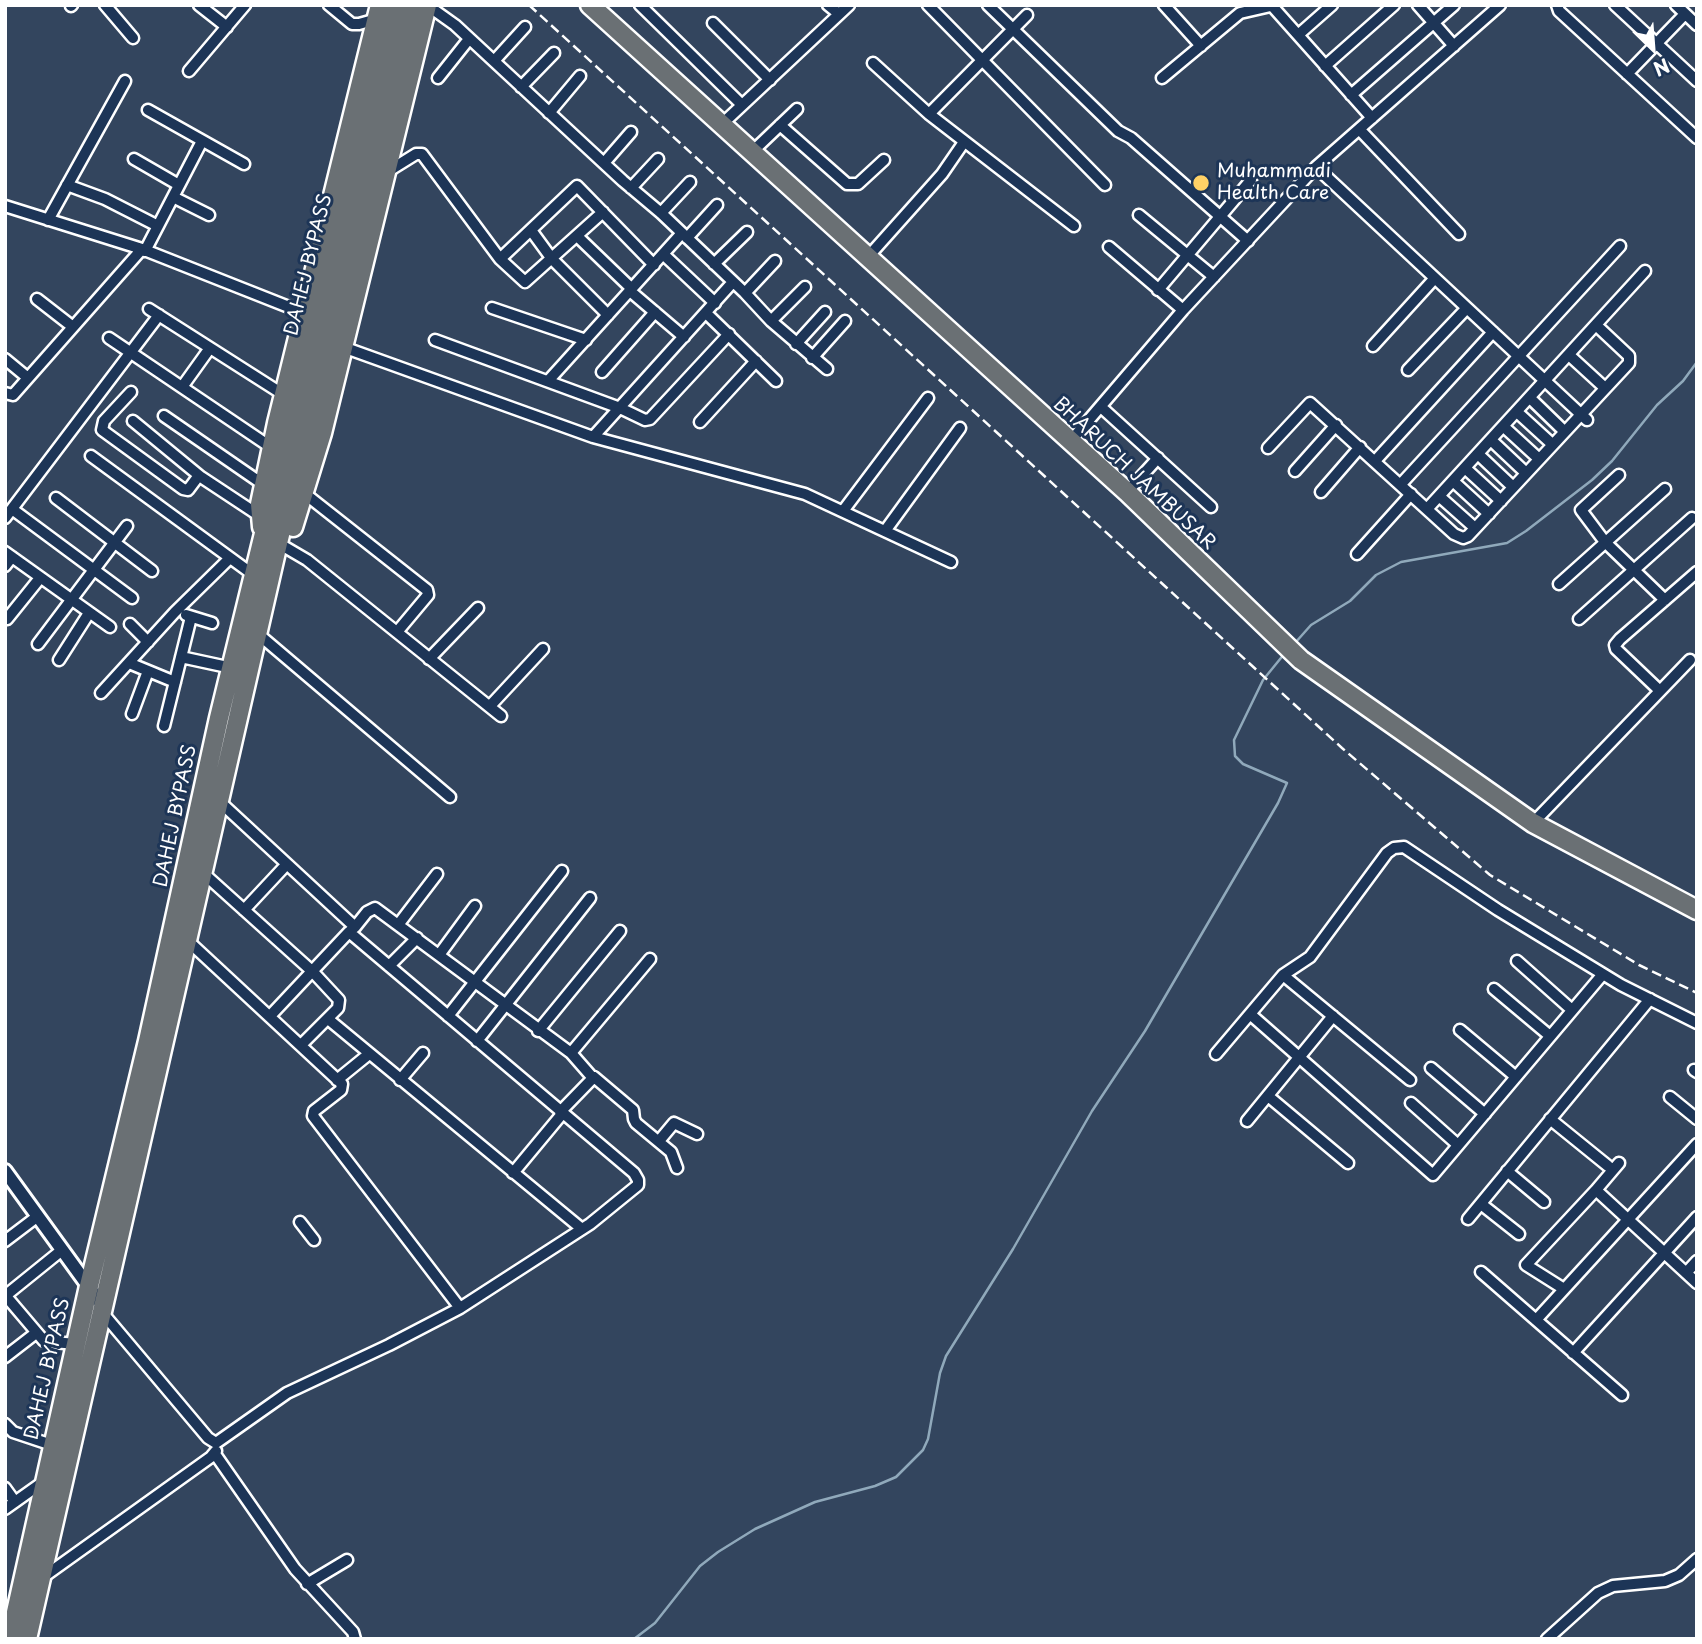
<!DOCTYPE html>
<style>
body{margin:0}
#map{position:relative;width:1702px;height:1644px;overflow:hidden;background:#33455e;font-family:"Playpen Sans",sans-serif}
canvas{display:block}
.frame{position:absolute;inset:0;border:7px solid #fff;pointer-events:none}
.north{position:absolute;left:1618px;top:14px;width:70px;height:70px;-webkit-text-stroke:5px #1d3557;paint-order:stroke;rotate:155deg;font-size:19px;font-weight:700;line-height:28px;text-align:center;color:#fff}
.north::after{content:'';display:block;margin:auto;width:24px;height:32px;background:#fff;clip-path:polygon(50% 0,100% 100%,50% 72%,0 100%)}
</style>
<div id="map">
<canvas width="1702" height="1644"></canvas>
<div class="frame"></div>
<div class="north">N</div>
</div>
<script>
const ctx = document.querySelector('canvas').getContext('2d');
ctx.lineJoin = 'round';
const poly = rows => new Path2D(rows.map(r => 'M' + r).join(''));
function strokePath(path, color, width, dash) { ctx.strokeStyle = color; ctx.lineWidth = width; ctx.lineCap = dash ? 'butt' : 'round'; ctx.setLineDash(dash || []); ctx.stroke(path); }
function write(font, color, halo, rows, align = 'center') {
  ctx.font = font + ' "Playpen Sans",sans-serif'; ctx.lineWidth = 6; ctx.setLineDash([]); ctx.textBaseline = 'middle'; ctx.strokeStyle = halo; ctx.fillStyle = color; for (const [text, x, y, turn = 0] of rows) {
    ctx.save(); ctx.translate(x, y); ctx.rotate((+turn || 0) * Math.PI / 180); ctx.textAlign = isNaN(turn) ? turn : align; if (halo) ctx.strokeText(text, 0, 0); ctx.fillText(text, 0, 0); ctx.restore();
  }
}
strokePath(poly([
 [1295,643,1311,625,1350,601,1376,575,1401,562,1507,543,1526,531,1592,480,1612,461,1657,405,1683,381,1697,362],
 [634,1639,655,1623,700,1566,718,1552,755,1529,815,1502,875,1486,896,1477,923,1450,928,1439,940,1373,946,1356,1013,1249,1092,1111,1145,1031,1278,803,1287,783,1243,764,1235,756,1234,740,1263,680,1285,653]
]), '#90a9bb', 2.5);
const minor = poly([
 [105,5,133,38],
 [199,5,227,27],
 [329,5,352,24,359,24,377,19],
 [427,5,455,25,623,181,661,213,745,293,771,321,827,369],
 [640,5,742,105],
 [828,5,839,14],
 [928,5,1105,185],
 [988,5,1118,131,1131,138,1248,241],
 [1164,5,1201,46],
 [1418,5,1454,46],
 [1557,5,1559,11,1697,138],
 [1615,5,1697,81],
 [1676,5,1697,25],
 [71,6,72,5],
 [1273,7,1372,118],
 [713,23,770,80],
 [1298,35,1332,5],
 [494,61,525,27],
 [873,63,929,114,1074,226],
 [1325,66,1394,5],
 [189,71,245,5],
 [1627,74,1685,14],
 [438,78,469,39],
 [1162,78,1240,13,1275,5],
 [521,87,554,53],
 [1351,95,1454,5],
 [148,110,244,164],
 [549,113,580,76],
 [929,114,1027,15],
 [721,125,849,5],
 [780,125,847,184,858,184,884,160],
 [1359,129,1459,234],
 [752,152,797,109],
 [134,159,179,185],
 [604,163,631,132],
 [1316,167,1587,420],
 [387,172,416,154,422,154,500,259,525,282,603,212],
 [67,185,105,199,158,226],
 [631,188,658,159],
 [173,197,209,215],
 [5,206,142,249,304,313],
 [661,213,690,182],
 [1139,215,1214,277],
 [48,220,125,81],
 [533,233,552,259,608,315],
 [577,236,632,289],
 [687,238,717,205],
 [1109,247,1183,310],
 [145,251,202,141],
 [663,254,715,303],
 [867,258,942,174,964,142],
 [500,259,577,186,654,265],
 [714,264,747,232],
 [1158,290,1251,180],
 [630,291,684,337],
 [745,293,775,261],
 [37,299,73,327],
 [492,308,586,340],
 [149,309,284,395],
 [706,313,776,381],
 [771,321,805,287],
 [109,338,272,448],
 [435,340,620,408,645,420,650,419,729,334],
 [796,344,825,312],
 [1373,346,1435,278],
 [343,347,593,437,805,494,951,562],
 [1569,355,1605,388],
 [812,358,845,321],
 [5,359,28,378],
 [1408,370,1467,308],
 [602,372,655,312],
 [548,381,682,233],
 [182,387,210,348],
 [131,392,104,421,102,430,183,489,188,490,197,478,201,477,260,516],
 [5,393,13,395,142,249],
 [1530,398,1564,431],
 [1101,407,1211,507],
 [1517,412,1552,444],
 [164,416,264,485],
 [133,421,201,477],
 [700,422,756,361],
 [1503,426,1539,459],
 [593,437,733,282],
 [1491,440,1526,473],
 [1070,442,1183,310,1316,167,1500,5],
 [1268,448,1310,403,1454,534,1463,538,1468,536,1629,363,1629,356,1596,325],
 [1478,454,1513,487],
 [91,456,255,576],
 [1375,461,1493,332],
 [1465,468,1501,501],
 [1295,471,1336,425],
 [1619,475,1581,510,1605,542,1665,600],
 [1453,481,1489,514],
 [1401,484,1620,246],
 [1127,492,1158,458],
 [1321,492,1360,447],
 [304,493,427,590,428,595,397,632],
 [1439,496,1475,528],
 [56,498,152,571],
 [12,509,132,598],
 [1427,509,1645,271],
 [843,511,928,398],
 [5,518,159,315],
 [885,531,960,428],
 [278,543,307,560,501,716],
 [5,552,110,627],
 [1357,554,1411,494],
 [5,566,12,557],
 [1559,584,1665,489],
 [186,615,212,623],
 [7,619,40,578],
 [1579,619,1692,518],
 [130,624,148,642],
 [257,633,450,797],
 [38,644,127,526],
 [181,657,232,668],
 [429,659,478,608],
 [59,660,89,613],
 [129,663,175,682],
 [1659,690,1616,649,1615,645,1620,639,1697,572],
 [101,693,175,612,230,558],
 [490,706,543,649],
 [132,714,148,671],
 [164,726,191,617],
 [1533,823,1690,660],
 [202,872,313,972,339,1000,338,1008,301,1045],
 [244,910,287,864],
 [398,925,437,874],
 [355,927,367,912,375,908,571,1053,650,959],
 [187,940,342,1084,341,1090,314,1111,313,1116,460,1308],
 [439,955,475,906],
 [1517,961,1572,1010],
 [389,966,417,938],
 [1283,975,1410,1080],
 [1494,989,1550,1036],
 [1250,1014,1433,1175,1603,974],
 [270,1016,349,932],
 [448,1016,562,871],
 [328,1019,582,1229],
 [1460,1030,1516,1077],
 [538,1031,620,931],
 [477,1041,590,898],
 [571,1053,592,1077],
 [1216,1054,1283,975,1310,957,1387,853,1394,848,1404,847,1498,910,1621,985,1697,1023],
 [1431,1068,1485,1114],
 [1694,1070,1697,1072],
 [337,1080,369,1054],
 [400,1080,423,1053],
 [1268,1096,1348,1163],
 [1670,1097,1697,1119],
 [1411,1103,1458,1145],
 [560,1112,594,1077,633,1110,634,1119,636,1123,671,1152,677,1168],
 [1550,1119,1608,1166],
 [1247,1121,1333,1016],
 [659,1141,674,1123,697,1134],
 [1507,1171,1544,1202],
 [513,1173,562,1114],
 [1596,1190,1697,1283],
 [1481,1204,1519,1234],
 [1468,1219,1650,999],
 [300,1222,314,1240],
 [5,1241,38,1216],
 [1481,1272,1622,1395],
 [1686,1273,1697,1261],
 [1564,1289,1526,1265,1596,1190,1619,1163],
 [5,1295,44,1341,75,1344],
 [5,1296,62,1250],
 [101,1311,208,1438,216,1443,287,1393,389,1345,460,1308,590,1224,638,1185,638,1180,634,1173,349,932,355,927,219,801],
 [1536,1320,1697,1144],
 [1573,1353,1697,1217],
 [5,1357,36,1333],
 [5,1424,13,1432,52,1445],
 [215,1454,295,1569,353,1632,355,1639],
 [5,1488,15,1502],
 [5,1509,43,1482],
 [42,1578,211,1457,216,1451],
 [307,1584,347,1560],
 [1547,1639,1598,1593,1613,1586,1665,1581,1679,1575,1697,1559]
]);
const tertiary = poly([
 [5,1171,102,1305]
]);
const trunk = poly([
 [590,5,1127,492,1301,660,1533,823,1697,910],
 [262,527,260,504,277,423,380,5],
 [293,527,322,433,427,5],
 [10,1639,89,1286,148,1041,219,718,393,5],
 [27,1639,278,543,409,5]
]);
strokePath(minor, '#fff', 15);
strokePath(tertiary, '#fff', 18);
strokePath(trunk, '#fff', 23);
strokePath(minor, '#1d3557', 10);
strokePath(tertiary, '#1d3557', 12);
strokePath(trunk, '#6a7074', 18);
strokePath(poly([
 [529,5,1342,748,1490,875,1639,965,1697,993]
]), '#fff', 2.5, [10, 5]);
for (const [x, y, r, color] of [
 [1201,183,9,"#ffd166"]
]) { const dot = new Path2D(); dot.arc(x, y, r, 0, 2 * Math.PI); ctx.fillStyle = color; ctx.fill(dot); strokePath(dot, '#1d3557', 2.5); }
write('19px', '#fff', '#1d3557', [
 ["Muhammadi",1217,172],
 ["Health Care",1217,194]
], 'left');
write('19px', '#fff', '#1d3557', [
 ["DAHEJ BYPASS",309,265,-76],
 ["BHARUCH JAMBUSAR",1134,474,43],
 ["DAHEJ BYPASS",176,816,-78],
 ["DAHEJ BYPASS",48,1369,-77]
]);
</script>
